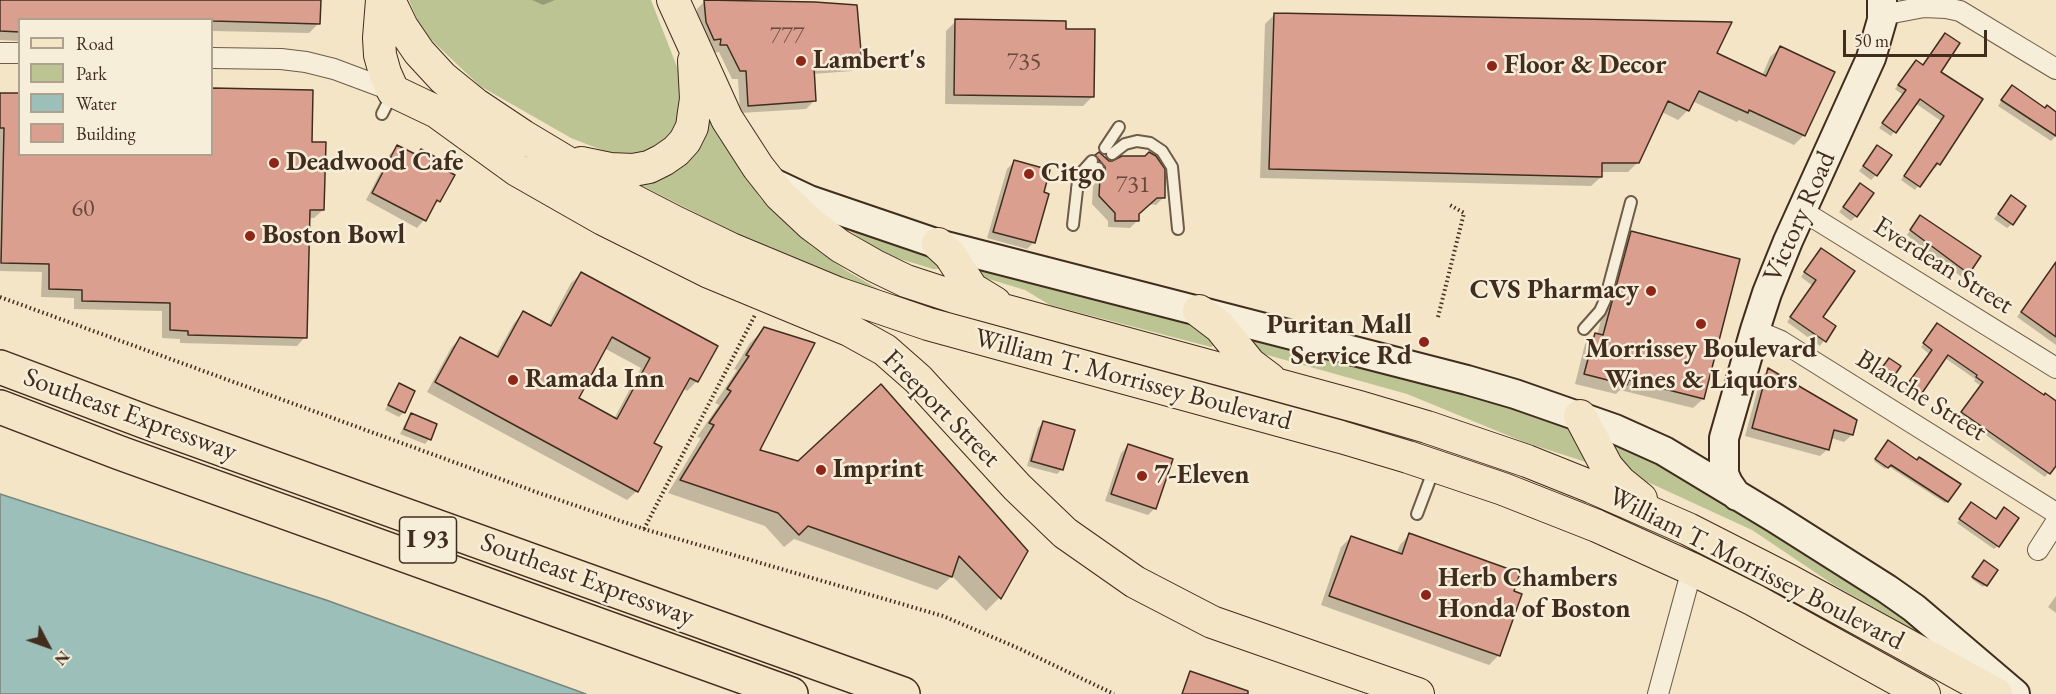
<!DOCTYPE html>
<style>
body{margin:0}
#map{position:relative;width:2056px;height:694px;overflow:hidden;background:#f3e5c6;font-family:"EB Garamond",serif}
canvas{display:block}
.legend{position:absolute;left:18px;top:18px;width:195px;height:138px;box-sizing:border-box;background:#f7eeda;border:2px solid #aea18f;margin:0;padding:8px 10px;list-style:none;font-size:18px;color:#412d1e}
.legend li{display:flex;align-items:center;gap:12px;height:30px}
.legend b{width:30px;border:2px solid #aea18f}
.north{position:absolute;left:18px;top:616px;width:60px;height:60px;-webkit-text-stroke:4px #f7eeda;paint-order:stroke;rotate:131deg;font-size:16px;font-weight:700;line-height:24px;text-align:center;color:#412d1e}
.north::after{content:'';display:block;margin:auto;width:21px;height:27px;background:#412d1e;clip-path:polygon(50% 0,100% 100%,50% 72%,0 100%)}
.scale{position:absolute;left:1843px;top:30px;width:144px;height:27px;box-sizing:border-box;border:3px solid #412d1e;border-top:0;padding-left:8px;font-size:18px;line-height:21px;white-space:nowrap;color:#412d1e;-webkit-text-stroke:4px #f7eeda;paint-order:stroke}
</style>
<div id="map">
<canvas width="2056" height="694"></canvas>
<ul class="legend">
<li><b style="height:8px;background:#f3e5c6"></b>Road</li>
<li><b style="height:16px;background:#bdc494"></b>Park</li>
<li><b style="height:16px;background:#9cbfb9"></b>Water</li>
<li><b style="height:16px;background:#db9f90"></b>Building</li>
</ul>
<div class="north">N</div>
<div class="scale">50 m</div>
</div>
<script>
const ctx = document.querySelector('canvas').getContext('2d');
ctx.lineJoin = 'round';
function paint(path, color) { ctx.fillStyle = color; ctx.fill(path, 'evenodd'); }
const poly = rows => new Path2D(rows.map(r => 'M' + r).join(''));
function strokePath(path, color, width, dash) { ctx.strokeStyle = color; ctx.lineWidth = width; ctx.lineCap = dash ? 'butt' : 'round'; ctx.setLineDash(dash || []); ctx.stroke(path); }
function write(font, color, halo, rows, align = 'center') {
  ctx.font = font + ' "EB Garamond",serif'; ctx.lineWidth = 5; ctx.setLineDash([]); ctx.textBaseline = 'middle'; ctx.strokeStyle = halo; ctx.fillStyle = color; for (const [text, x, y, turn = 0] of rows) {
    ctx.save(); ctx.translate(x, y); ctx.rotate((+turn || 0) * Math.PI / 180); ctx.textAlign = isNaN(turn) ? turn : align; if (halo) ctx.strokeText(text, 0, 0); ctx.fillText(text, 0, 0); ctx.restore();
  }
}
paint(poly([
 [409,0,651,0,679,72,687,106,678,136,630,161,571,138,480,86,422,31],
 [708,118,760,198,811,246,847,271,885,293,843,279,755,243,639,184],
 [836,222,949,262,948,269,933,269,887,255],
 [969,264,1208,326,1216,344,1211,347,1050,305,1025,290,972,274],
 [1249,339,1260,339,1508,405,1574,429,1595,465,1524,442,1407,394,1260,353],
 [1604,440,1656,460,1908,619,1939,644,1834,585,1752,530,1628,473]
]), '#bdc494');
const water = poly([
 [0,494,326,600,586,694,0,694,0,494]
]);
paint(water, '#9cbfb9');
strokePath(water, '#78857b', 1.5);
paint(poly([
 [0,0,319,0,319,23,309,33,212,31,212,20,20,20,20,41,0,40],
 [532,0,555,0,543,5],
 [705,1,860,63,852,71,813,74,814,101,806,109,740,113,738,79,732,79,719,52,713,53,713,47,706,47,698,31,697,9],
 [1275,14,1715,54,1762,76,1770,57,1780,48,1804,135,1794,145,1739,120,1737,122,1692,101,1688,110,1678,120,1662,112,1638,162,1628,172,1601,172,1601,177,1591,186,1260,178,1265,24],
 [956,21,1093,96,1083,106,945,104,946,31],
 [1941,39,1939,72,1980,99,1939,164,1935,168,1932,167,1915,190,1901,180,1941,121,1915,103,1891,136,1879,128,1903,95,1895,89,1912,66,1922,66],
 [212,89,312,92,311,144,323,210,314,218,308,218,305,337,297,346,180,343,180,339,162,338,162,311,74,309,74,298,41,297,42,272,0,271,0,94,20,154,212,154],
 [2007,92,2056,114,2056,136,2051,141,1998,106],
 [398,146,435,166,439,201,431,208,424,220,417,228,366,200,390,154],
 [1873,152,1876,175,1871,180,1859,171],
 [1099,154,1108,162,1164,197,1156,205,1149,204,1138,214,1137,221,1130,228,1108,227,1108,221,1092,204,1093,186,1098,180,1099,175,1089,163],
 [1014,162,1034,242,1027,249,987,238,1007,169],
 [1860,185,1856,216,1851,221,1839,212],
 [2011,197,2012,224,2007,228,1994,219],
 [1916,222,1968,273,1963,278,1907,235],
 [1631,233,1703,399,1693,408,1620,390,1616,394,1575,384,1585,344,1595,334,1597,335,1622,243],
 [1817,254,1821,317,1834,327,1820,346,1787,322,1813,286,1801,277],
 [2056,262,2056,345,2017,317],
 [581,274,697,381,687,391,682,388,652,444,637,491,627,500,427,392,451,348,460,338,495,357,514,323,523,313,548,326,571,283],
 [604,348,641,368,614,419,577,399],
 [764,329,758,451,1026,551,999,598,986,611,952,576,937,590,794,539,784,547,765,526,668,493,701,438,697,437,719,405,715,403,737,370,734,369,750,343],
 [1934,329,2056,404,2056,463,2045,477,1959,416,1981,386,1974,381,1975,379,1945,358,1915,398,1904,390,1929,354,1921,347],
 [1887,362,1899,367,1887,383,1877,376],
 [1769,370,1855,421,1852,435,1844,442,1831,438,1828,449,1820,456,1745,436,1761,377],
 [399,385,413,392,403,413,399,417,385,410,395,390],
 [411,415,429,439,425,444,400,434,407,420],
 [1043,423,1073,431,1061,470,1057,474,1027,466,1038,428],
 [1886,444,1947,501,1945,503,1888,466,1885,469,1874,461],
 [1128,446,1155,508,1148,515,1105,501,1121,453],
 [1968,507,1995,520,1998,546,1994,549,1957,523],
 [1409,535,1512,592,1499,655,1489,665,1321,605,1341,547,1351,537,1396,554,1400,545],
 [1982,564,1996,571,1983,587,1972,579],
 [2056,596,2056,613,2048,607]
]), '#0003');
const building = poly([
 [0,0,321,0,320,24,212,21,212,20,20,20,20,32,0,31,0,0],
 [704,0,815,2,857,5,862,63,814,67,816,101,748,106,746,71,740,71,727,45,720,45,721,39,714,40,706,22,704,0],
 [1274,13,1732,22,1717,53,1766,76,1780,46,1835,72,1805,136,1749,110,1748,113,1699,91,1689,111,1668,101,1639,163,1602,163,1602,177,1269,169,1274,13],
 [955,19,1066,21,1066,29,1095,29,1094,97,954,95,955,19],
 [1945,33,1960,43,1941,72,1983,99,1940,165,1937,163,1920,187,1904,176,1944,116,1920,99,1896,133,1882,123,1906,90,1898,85,1916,60,1923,65,1945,33],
 [2012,85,2045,108,2047,105,2056,112,2056,136,2001,100,2012,85],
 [212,88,313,90,312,142,326,142,324,210,310,210,307,338,188,335,188,331,170,330,170,303,82,301,82,290,49,289,49,264,1,263,4,128,0,128,0,93,20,93,20,154,212,154,212,88],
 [397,145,417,155,421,149,439,159,436,165,455,175,440,202,437,200,426,221,372,193,397,145],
 [1877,145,1892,155,1877,176,1863,166,1877,145],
 [1099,152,1109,161,1112,161,1122,156,1145,156,1149,152,1156,156,1165,169,1165,198,1157,198,1139,214,1139,221,1115,221,1115,213,1099,196,1100,177,1105,171,1105,167,1095,155,1099,152],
 [1014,160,1050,170,1044,192,1049,194,1035,243,993,232,1014,160],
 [1860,183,1874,193,1857,217,1843,207,1860,183],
 [2011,195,2026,206,2013,225,1998,214,2011,195],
 [1920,215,1981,256,1969,274,1910,230,1920,215],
 [1631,231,1740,259,1704,399,1629,380,1627,385,1584,374,1595,333,1603,335,1631,231],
 [1821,248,1855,271,1823,317,1836,326,1826,342,1790,317,1816,280,1804,272,1821,248],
 [2056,262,2056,337,2021,312,2056,262],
 [581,272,718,346,698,382,690,378,654,443,662,447,638,492,435,382,460,337,498,357,523,311,551,326,581,272],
 [612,337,650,358,617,419,579,398,612,337],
 [1937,323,2044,395,2045,393,2056,401,2056,466,2050,474,1961,412,1983,382,1976,377,1977,375,1948,355,1920,396,1906,386,1932,350,1923,343,1937,323],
 [764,327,815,343,760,450,798,461,881,384,1028,551,1001,599,959,556,952,577,808,526,799,535,778,513,680,480,714,425,709,423,731,391,727,389,749,356,746,355,764,327],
 [1889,358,1901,366,1890,382,1878,373,1889,358],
 [1768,368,1857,420,1853,435,1834,430,1829,450,1752,428,1768,368],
 [399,383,415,391,405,413,388,405,399,383],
 [411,413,437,424,431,440,404,429,411,413],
 [1043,421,1075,430,1063,470,1031,461,1043,421],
 [1888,440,1917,460,1919,457,1961,484,1948,502,1891,465,1888,468,1875,459,1888,440],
 [1128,444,1173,459,1156,509,1111,494,1128,444],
 [1971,502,1996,519,2004,507,2019,518,1999,547,1959,519,1971,502],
 [1409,533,1520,573,1514,591,1522,594,1500,656,1329,596,1351,536,1402,554,1409,533],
 [1984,560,1998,570,1987,586,1972,577,1984,560],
 [1190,671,1248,691,1248,694,1182,694,1190,671]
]);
paint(building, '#db9f90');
strokePath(building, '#412d1e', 1.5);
const service = poly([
 [382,114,392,94],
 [1105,148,1119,127],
 [1112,154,1125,144,1137,141,1150,143,1162,151,1172,167,1178,229],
 [1077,188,1098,168],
 [1073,225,1078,181,1083,171,1092,161],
 [1584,329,1600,311,1605,300,1631,202],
 [1417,514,1434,469]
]);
const minor = poly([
 [1882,15,1924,7,1946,8,1960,11,2056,69],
 [0,53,20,53],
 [212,58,281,59,306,62,334,69,393,91],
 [1801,210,2056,368],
 [1755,330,1781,341,2056,513],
 [2038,550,2056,522],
 [1658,694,1692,569]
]);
const secondary = poly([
 [773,183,809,200,938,244,1467,380,1515,394,1615,429,1664,451,1775,518,1887,589,1914,608,2015,694],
 [1737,496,1728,483,1724,474,1724,438,1755,330,1767,293,1788,241,1871,58,1882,20,1882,0]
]);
const primary = poly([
 [382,0,379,38,380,55,385,73,393,91,437,112,517,170,603,219,709,272,849,330,885,350,918,379,1017,487,1065,533,1135,582,1212,622,1418,694],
 [389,0,402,27,419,52,443,78,475,104,523,136,613,190,675,222,731,249,837,293,928,324,1341,437,1408,457,1503,489,1597,526,1692,569,1754,600,1924,694],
 [673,0,727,119,758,167,780,195,812,225,840,246,875,266,906,281,955,297,1359,407,1427,427,1527,461,1592,487,1688,529,1788,580,1996,694],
 [581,163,610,169,633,170,649,167,663,160,676,151,685,141,692,127,694,112,696,99,694,61],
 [938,244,950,255,972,289,995,303],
 [1199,311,1220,327,1250,364,1270,379],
 [1580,416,1607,467,1620,482,1641,499]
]);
const motorway = poly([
 [0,367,146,422,903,694],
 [0,407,120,453,791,694]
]);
strokePath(service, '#6e5b48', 14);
strokePath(minor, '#6e5b48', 22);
strokePath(secondary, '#412d1e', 32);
strokePath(primary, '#412d1e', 34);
strokePath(motorway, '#412d1e', 36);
strokePath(poly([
 [0,297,539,493,644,529,943,616,1018,648,1114,694],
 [1438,317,1464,213,1450,205],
 [644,529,755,315]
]), '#412d1e', 4, [1.5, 3]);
strokePath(service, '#f7eeda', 10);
strokePath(minor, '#f7eeda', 20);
strokePath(secondary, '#f7eeda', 28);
strokePath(primary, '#f3e5c6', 32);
strokePath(motorway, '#f3e5c6', 33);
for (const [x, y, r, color] of [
 [801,61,6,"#8f2418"],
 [1492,66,6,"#8f2418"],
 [274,163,6,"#8f2418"],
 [1029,174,6,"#8f2418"],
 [250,236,6,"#8f2418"],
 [1651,291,6,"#8f2418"],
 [1701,324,6,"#8f2418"],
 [1424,342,6,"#8f2418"],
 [513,380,6,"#8f2418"],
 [821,470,6,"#8f2418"],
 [1142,476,6,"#8f2418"],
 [1426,595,6,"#8f2418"]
]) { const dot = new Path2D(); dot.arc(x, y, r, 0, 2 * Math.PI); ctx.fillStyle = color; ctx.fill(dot); strokePath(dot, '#f7eeda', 2); }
write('24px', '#684a3a', null, [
 ["777",787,36],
 ["735",1024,62],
 ["731",1133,185],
 ["60",83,209]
]);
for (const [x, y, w] of [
 [428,540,57]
]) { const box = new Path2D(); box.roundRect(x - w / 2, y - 23, w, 46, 4.5); ctx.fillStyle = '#f7eeda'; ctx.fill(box); strokePath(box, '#412d1e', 1.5); }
write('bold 26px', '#412d1e', null, [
 ["I 93",428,540]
]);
write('bold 27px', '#412d1e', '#f7eeda', [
 ["Lambert's",813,61],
 ["Floor & Decor",1504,66],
 ["Deadwood Cafe",286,163],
 ["Citgo",1041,174],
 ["Boston Bowl",262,236],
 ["CVS Pharmacy",1639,291,"right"],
 ["Puritan Mall",1412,326,"right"],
 ["Service Rd",1412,357,"right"],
 ["Morrissey Boulevard",1701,350,"center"],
 ["Wines & Liquors",1701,381,"center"],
 ["Ramada Inn",525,380],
 ["Imprint",833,470],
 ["7-Eleven",1154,476],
 ["Herb Chambers",1438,579],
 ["Honda of Boston",1438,610]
], 'left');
write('27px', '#412d1e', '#f7eeda', [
 ["Victory Road",1800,217,-66],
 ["Everdean Street",1943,266,32],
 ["William T. Morrissey Boulevard",1133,380,15],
 ["Blanche Street",1921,396,32],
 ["Freeport Street",941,409,45],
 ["Southeast Expressway",130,415,20],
 ["William T. Morrissey Boulevard",1756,569,27],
 ["Southeast Expressway",587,580,20]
]);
</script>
